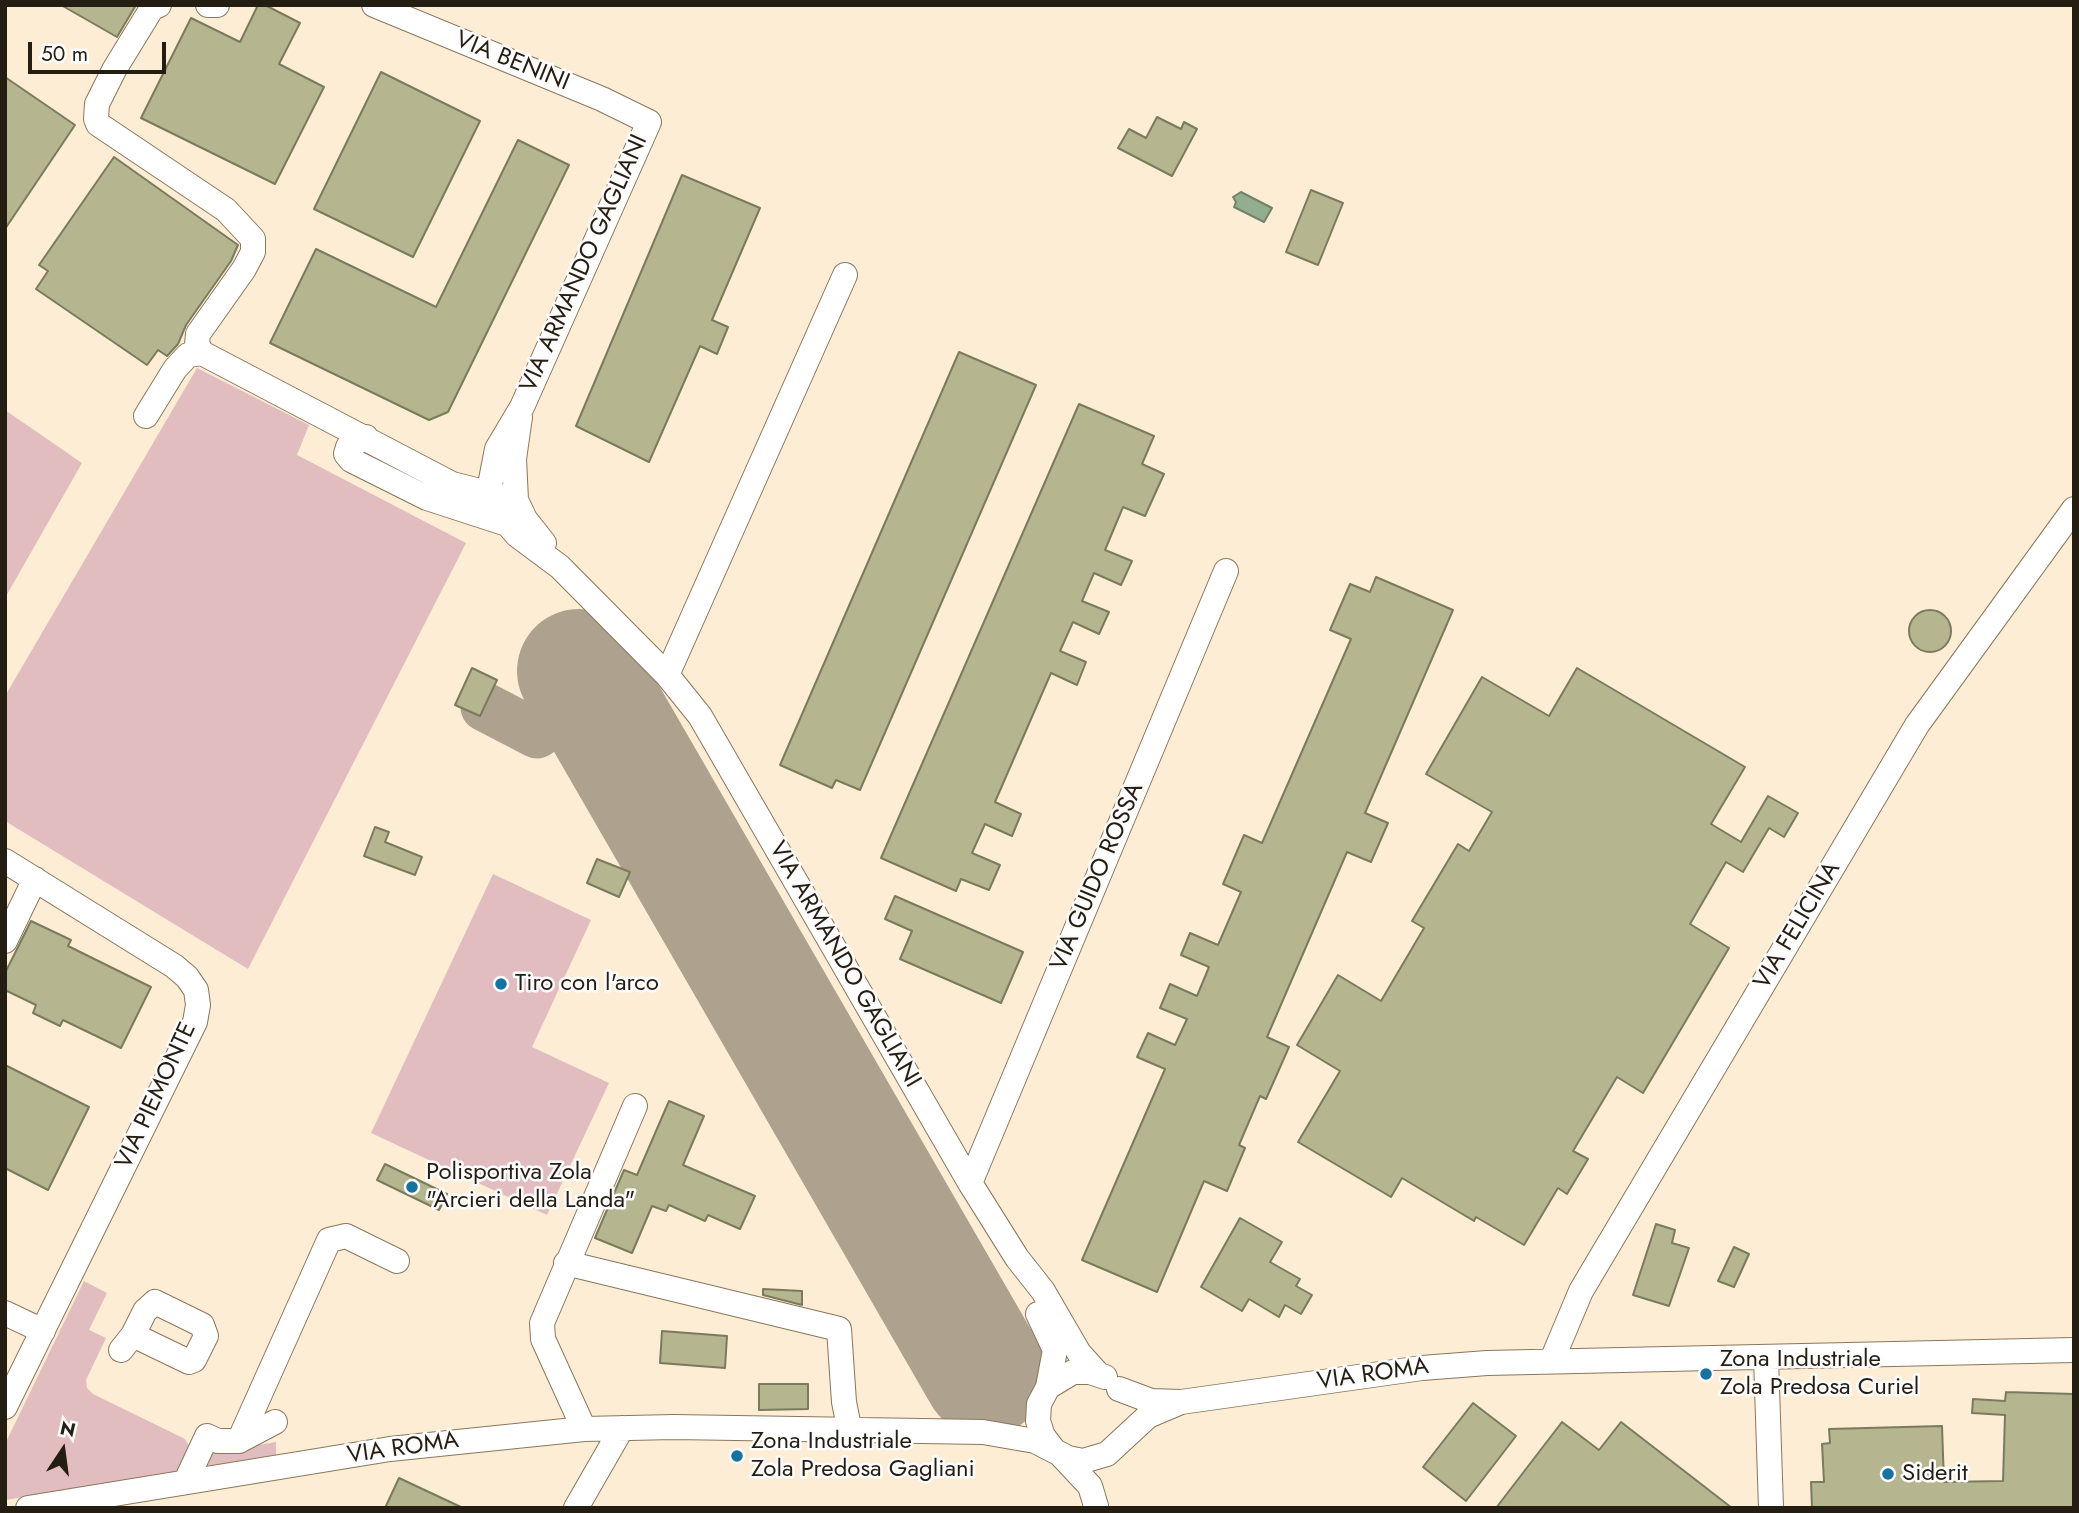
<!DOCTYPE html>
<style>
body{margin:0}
#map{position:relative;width:2079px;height:1513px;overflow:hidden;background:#fdedd5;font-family:Jost,sans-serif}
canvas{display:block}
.frame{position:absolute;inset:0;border:7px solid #241d12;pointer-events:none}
.north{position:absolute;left:28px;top:1415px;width:70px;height:70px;-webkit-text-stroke:5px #fcfcfc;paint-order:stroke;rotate:13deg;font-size:19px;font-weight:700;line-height:28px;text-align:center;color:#241d12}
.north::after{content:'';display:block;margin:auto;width:24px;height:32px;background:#241d12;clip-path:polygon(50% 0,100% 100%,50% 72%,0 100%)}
.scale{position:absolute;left:28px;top:42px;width:138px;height:32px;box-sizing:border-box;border:4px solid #241d12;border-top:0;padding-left:9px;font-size:21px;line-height:24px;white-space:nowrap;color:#241d12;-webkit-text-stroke:5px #fcfcfc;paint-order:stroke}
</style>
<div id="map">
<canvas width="2079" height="1513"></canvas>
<div class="frame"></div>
<div class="north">N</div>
<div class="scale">50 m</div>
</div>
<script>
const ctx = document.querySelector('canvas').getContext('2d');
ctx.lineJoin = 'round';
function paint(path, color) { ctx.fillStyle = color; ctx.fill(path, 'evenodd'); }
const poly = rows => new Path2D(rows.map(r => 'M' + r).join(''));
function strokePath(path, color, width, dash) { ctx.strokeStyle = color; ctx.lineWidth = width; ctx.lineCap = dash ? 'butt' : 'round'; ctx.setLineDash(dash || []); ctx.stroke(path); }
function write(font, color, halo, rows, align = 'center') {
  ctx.font = font + ' Jost,sans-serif'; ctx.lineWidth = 5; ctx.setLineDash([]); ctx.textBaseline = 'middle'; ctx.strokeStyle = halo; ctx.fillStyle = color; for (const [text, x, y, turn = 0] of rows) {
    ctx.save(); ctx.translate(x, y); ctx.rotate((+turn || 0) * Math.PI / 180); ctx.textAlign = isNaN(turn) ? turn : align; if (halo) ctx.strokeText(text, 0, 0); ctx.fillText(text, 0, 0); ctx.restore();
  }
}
paint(poly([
 [197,368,309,425,297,455,466,543,248,969,5,821,5,696],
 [5,410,82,463,5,598],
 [493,874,591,920,532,1047,609,1083,547,1215,371,1133],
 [84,1281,107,1293,89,1330,106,1338,86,1380,87,1388,93,1394,185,1439,189,1446,178,1472,5,1500,5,1444],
 [276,1442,276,1455,207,1466,212,1453]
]), '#e1bdbf');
const water = poly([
 [1241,192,1272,208,1264,222,1234,207,1236,202,1233,197,1241,192]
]);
paint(water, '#93ae8f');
strokePath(water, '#72826a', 2);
strokePath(poly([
 [485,707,537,734,593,695]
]), '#aea28e', 49);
strokePath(poly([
 [579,671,985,1374]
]), '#aea28e', 124);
const building = poly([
 [61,5,136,5,117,37,61,5],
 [258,5,265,5,300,23,279,64,324,87,275,184,141,118,191,18,240,42,258,5],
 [381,72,480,121,413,257,314,209,381,72],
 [5,77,75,125,5,229,5,77],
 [1157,117,1181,129,1184,122,1197,129,1172,176,1118,148,1129,129,1146,138,1157,117],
 [518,140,569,165,448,412,429,420,270,343,316,249,436,307,518,140],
 [114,157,238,245,231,261,186,325,178,344,167,356,158,350,147,365,36,289,48,271,39,265,114,157],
 [682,175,760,208,712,320,728,327,717,354,700,346,649,462,576,426,682,175],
 [1311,190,1343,203,1318,265,1286,252,1311,190],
 [959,352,1036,385,860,790,836,780,832,788,780,765,959,352],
 [1079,404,1154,436,1142,464,1164,474,1145,516,1123,507,1105,550,1132,561,1121,585,1094,573,1082,601,1109,612,1099,634,1073,622,1060,651,1086,662,1077,685,1051,673,995,802,1021,814,1012,836,985,824,972,853,1000,865,989,890,961,879,956,891,881,858,1079,404],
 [1376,577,1453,610,1365,813,1388,823,1371,862,1347,852,1267,1037,1289,1047,1266,1099,1260,1096,1239,1145,1245,1148,1227,1191,1204,1181,1157,1292,1082,1260,1165,1069,1137,1057,1148,1033,1175,1045,1187,1019,1160,1008,1170,984,1197,996,1209,967,1181,955,1190,933,1218,945,1241,892,1223,884,1244,835,1262,843,1351,639,1330,630,1350,584,1370,592,1376,577],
 '1909 631a21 21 0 1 1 42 0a21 21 0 1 1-42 0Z',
 [472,668,497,680,480,716,455,705,472,668],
 [1577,668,1745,767,1711,824,1741,842,1768,796,1798,813,1784,837,1769,828,1743,872,1726,862,1690,924,1729,948,1643,1093,1617,1077,1573,1151,1588,1159,1567,1194,1558,1188,1524,1245,1476,1217,1474,1221,1402,1178,1391,1197,1298,1142,1340,1071,1297,1045,1338,975,1381,1001,1424,928,1412,921,1458,844,1469,851,1492,812,1426,774,1482,677,1549,716,1577,668],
 [375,827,389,832,385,842,422,857,415,875,364,856,375,827],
 [597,859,630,872,619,897,587,883,597,859],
 [895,896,1023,952,1001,1003,900,959,912,931,885,919,895,896],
 [31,921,71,940,68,946,151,987,121,1048,63,1020,60,1026,33,1013,36,1005,5,990,5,973,31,921],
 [5,1065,89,1107,48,1190,5,1168,5,1065],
 [669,1101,704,1116,683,1165,755,1196,740,1229,708,1215,705,1221,669,1205,666,1211,652,1206,632,1253,595,1238,624,1170,637,1175,669,1101],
 [385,1164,447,1194,439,1210,377,1180,385,1164],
 [1240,1218,1282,1242,1270,1262,1300,1279,1296,1286,1312,1295,1301,1314,1285,1305,1279,1317,1249,1299,1242,1311,1201,1287,1240,1218],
 [1656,1224,1675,1230,1672,1243,1689,1248,1669,1306,1633,1295,1656,1224],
 [1734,1247,1749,1254,1734,1287,1718,1281,1734,1247],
 [763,1289,802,1291,802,1305,763,1295,763,1289],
 [662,1331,727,1336,725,1368,660,1363,662,1331],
 [759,1384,808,1384,808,1409,759,1410,759,1384],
 [2006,1392,2074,1394,2074,1508,1812,1508,1811,1482,1824,1482,1822,1444,1830,1443,1829,1429,1942,1426,1944,1482,2003,1481,2005,1415,1972,1413,1973,1399,2005,1401,2006,1392],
 [1473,1403,1516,1436,1466,1501,1423,1467,1473,1403],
 [1562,1422,1599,1450,1621,1422,1732,1508,1496,1508,1562,1422],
 [399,1478,463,1508,385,1508,399,1478]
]);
paint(building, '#b5b690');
strokePath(building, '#7a7b5c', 2);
const minor = poly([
 [159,5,152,8,114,70,97,104,96,119,98,124,226,210,253,239,253,252,244,269,198,334,197,344,202,353,452,484,516,500],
 [208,5,217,5],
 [374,5,602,99,649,122,522,407,497,449,490,485,496,511,517,535,560,567,667,675,700,716,970,1183,1017,1258,1043,1291,1079,1353,1098,1374],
 [146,416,175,369,188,355,202,353],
 [520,417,514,459,516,500,525,519,544,543],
 [366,437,348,447,346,454,351,460,427,498,507,524],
 [667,675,845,275],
 [5,861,174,966,187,977,196,990,198,1005,195,1022,5,1407],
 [5,941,35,879],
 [970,1183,1226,571],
 [566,1263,839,1329,844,1402,850,1432],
 [5,1313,43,1331],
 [1038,1314,1055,1350,1048,1387],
 [121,1350,133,1335,189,1362,194,1360,206,1336,202,1325,155,1302,145,1311,133,1335],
 [1766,1358,1771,1508],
 [1552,1360,1581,1291,1917,725,2074,509],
 [1119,1389,1151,1401,1181,1402,1422,1368,1487,1363,2074,1350],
 [584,1429,543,1339,542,1323,635,1106],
 [239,1441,329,1240,346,1236,397,1261],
 [1053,1449,1043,1436,1038,1421,1039,1404,1048,1387,1073,1372,1090,1372,1105,1377],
 [1060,1454,1090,1486,1096,1506],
 [186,1481,207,1436,218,1441,239,1441,275,1422],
 [28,1508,390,1449,584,1429,674,1427,983,1432,1035,1441,1068,1458,1083,1461,1107,1454,1148,1416,1181,1402],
 [576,1508,622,1428]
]);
strokePath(minor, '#89775c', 26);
strokePath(minor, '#fff', 24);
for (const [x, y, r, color] of [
 [501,984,7,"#1473a1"],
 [412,1187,7,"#1473a1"],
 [1706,1374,7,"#1473a1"],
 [737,1456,7,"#1473a1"],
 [1888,1474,7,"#1473a1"]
]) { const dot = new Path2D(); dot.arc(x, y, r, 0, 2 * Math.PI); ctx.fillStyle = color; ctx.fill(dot); strokePath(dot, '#fcfcfc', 2.5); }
write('24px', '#241d12', '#fcfcfc', [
 ["VIA BENINI",512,62,22],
 ["VIA ARMANDO GAGLIANI",585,264,-66],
 ["VIA GUIDO ROSSA",1098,877,-67],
 ["VIA FELICINA",1798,926,-59],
 ["VIA ARMANDO GAGLIANI",844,965,60],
 ["VIA PIEMONTE",157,1096,-65],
 ["VIA ROMA",1373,1375,-8],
 ["VIA ROMA",403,1449,-8]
]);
write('24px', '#241d12', '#fcfcfc', [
 ["Tiro con l'arco",515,984],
 ["Polisportiva Zola",426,1173],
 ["\"Arcieri della Landa\"",426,1201],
 ["Zona Industriale",1720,1360],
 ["Zola Predosa Curiel",1720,1388],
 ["Zona Industriale",751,1442],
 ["Zola Predosa Gagliani",751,1470],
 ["Siderit",1902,1474]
], 'left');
</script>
